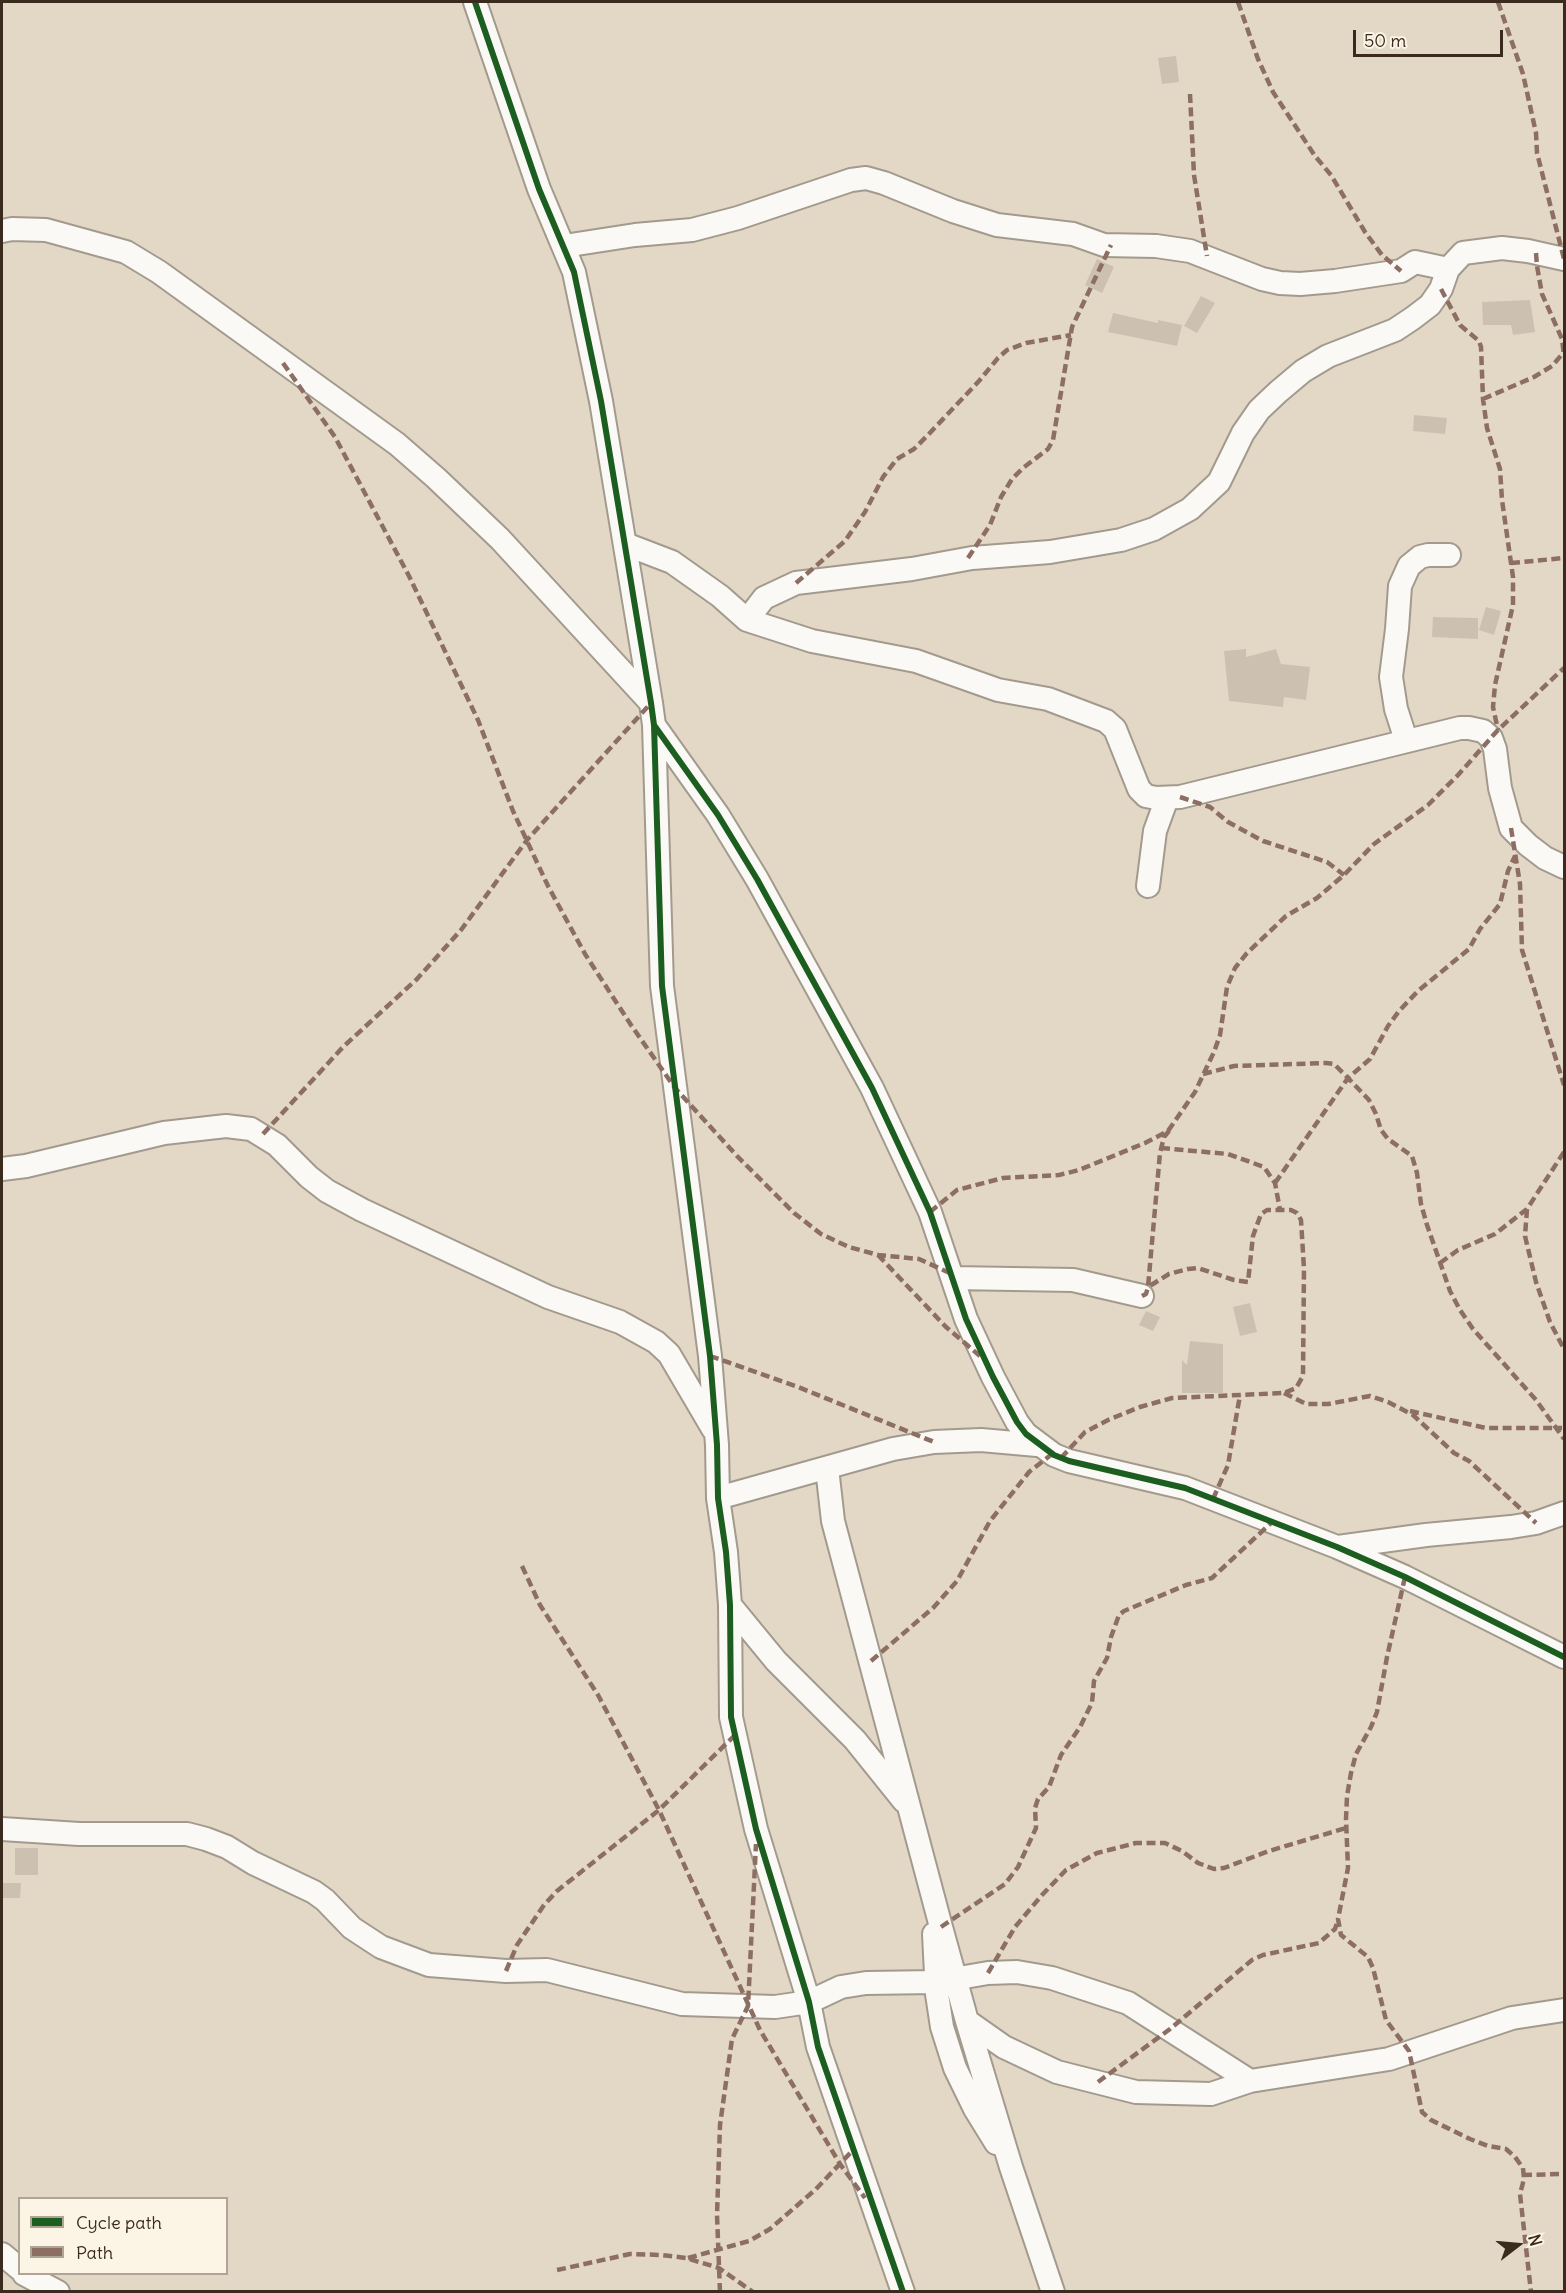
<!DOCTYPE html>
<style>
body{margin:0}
#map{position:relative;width:1566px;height:2293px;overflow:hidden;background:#e3d8c6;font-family:Delius,sans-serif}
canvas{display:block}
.frame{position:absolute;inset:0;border:3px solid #3b2a1e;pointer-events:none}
.legend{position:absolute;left:18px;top:2197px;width:210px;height:78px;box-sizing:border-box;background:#fcf5e5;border:2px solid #afa495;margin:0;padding:8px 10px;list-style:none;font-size:18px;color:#3b2a1e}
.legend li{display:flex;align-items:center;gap:12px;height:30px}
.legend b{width:30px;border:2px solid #afa495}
.north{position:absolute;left:1488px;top:2215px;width:60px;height:60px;-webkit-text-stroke:4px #fcf5e5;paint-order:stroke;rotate:74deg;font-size:16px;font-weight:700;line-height:24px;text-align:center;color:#3b2a1e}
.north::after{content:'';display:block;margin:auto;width:21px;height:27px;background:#3b2a1e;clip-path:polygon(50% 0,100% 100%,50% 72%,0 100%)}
.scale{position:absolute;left:1353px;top:30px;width:150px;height:27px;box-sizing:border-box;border:3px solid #3b2a1e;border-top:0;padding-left:8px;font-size:18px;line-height:21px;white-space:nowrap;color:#3b2a1e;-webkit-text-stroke:4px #fcf5e5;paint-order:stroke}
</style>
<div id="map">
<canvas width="1566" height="2293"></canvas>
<div class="frame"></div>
<ul class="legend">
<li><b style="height:8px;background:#1b5e20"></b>Cycle path</li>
<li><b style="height:8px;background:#8d6e63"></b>Path</li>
</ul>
<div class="north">N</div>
<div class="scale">50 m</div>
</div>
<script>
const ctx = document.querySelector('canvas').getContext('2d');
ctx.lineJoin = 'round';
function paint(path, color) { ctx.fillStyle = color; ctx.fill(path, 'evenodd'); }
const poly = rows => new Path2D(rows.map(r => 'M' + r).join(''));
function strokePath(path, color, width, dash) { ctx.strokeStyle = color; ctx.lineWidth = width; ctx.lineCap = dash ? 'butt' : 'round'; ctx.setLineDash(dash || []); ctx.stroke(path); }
paint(poly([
 [1176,56,1179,82,1162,84,1158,58],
 [1097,259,1114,267,1102,293,1085,285],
 [1201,296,1215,303,1197,333,1184,326],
 [1530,300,1535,332,1513,335,1511,325,1483,325,1482,302],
 [1113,313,1158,323,1158,320,1182,325,1177,346,1108,332],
 [1414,415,1447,418,1445,434,1413,431],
 [1486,607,1501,611,1494,635,1479,630],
 [1433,617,1478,618,1478,639,1432,637],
 [1246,649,1246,657,1276,649,1281,664,1310,667,1306,700,1284,697,1283,707,1229,701,1224,651],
 [1250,1303,1257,1332,1240,1336,1233,1307],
 [1146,1311,1160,1317,1153,1331,1139,1325],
 [1190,1341,1223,1344,1223,1393,1182,1393,1182,1360,1187,1365],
 [15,1848,38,1848,38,1875,15,1875],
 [2,1883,21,1883,20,1898,2,1898]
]), '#ccc1b0');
const street = poly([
 [475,2,539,189,574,272,601,401,651,703,654,725,662,986,710,1356,717,1445,718,1498,726,1552,730,1605,731,1717,756,1829,809,2002,818,2047,903,2292],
 [2,231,12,229,46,230,126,252,159,272,397,444,436,478,500,539,651,703],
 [564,246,635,235,692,230,738,218,851,180,866,178,884,183,953,211,997,225,1073,234,1104,245,1156,246,1190,251,1262,279,1280,283,1300,284,1335,281,1401,271,1415,262,1448,269,1463,253,1502,248,1528,251,1564,259],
 [625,544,672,562,720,596,747,620,812,641,916,661,998,690,1048,699,1106,721,1115,729,1139,789,1146,796,1156,798,1180,797,1460,728,1469,728,1483,731,1491,738,1495,749,1500,788,1511,828,1528,845,1545,858,1564,867],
 [747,620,764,598,796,583,912,569,972,558,1050,552,1121,540,1154,529,1190,509,1219,482,1243,433,1259,410,1278,392,1303,371,1328,356,1395,330,1413,318,1430,305,1441,289,1448,269],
 [654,725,718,815,757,879,872,1088,930,1212,966,1319,993,1377,1017,1422,1026,1434,1054,1455,1069,1461,1185,1488,1337,1547,1405,1577,1564,1657],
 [1406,740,1396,709,1391,677,1397,629,1400,586,1409,566,1420,557,1428,555,1449,555],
 [1148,886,1155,831,1167,798],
 [2,1169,26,1166,164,1133,226,1126,251,1129,277,1145,309,1177,327,1191,362,1210,548,1297,620,1322,656,1342,669,1354,713,1429],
 [953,1278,1073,1280,1142,1296],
 [827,1468,833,1521,941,1927,967,2021,1011,2167,1053,2292],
 [718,1498,893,1449,934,1442,981,1440,1037,1445],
 [1338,1547,1426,1535,1511,1527,1536,1523,1564,1513],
 [730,1605,776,1661,855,1740,904,1801],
 [2,1829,79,1834,187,1834,206,1839,227,1847,253,1863,314,1892,325,1900,352,1928,381,1947,429,1965,506,1971,547,1970,682,2004,775,2007,809,2002,841,1987,866,1983,936,1982,988,1973,1017,1972,1052,1978,1128,2003,1250,2081],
 [934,1934,937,1994,942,2027,955,2068,975,2109,996,2143],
 [967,2021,1004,2047,1057,2072,1136,2092,1211,2094,1250,2081,1389,2059,1512,2018,1564,2010],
 [2,2254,20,2269],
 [24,2274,58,2292]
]);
strokePath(street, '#a39a8e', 26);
strokePath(street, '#fbf9f6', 22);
strokePath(poly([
 [1238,2,1258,59,1273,92,1315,156,1331,175,1365,232,1382,255,1401,271],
 [1498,2,1523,74,1536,133,1537,153,1564,259],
 [1190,94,1194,175,1207,256],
 [1536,253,1537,266,1542,294,1562,339,1564,356],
 [1441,289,1460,325,1479,341,1481,347,1483,399,1487,428,1500,469,1502,500,1513,577,1513,605,1495,685,1493,707,1498,730],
 [283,363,335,437,409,576,478,720,513,811,548,886,585,954,631,1025,675,1088,738,1157,794,1213,821,1234,849,1247,878,1255,919,1259,952,1274],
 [1483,399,1534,377,1552,366,1564,352],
 [968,558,990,525,1001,497,1012,479,1023,468,1048,449,1053,440,1072,327,1111,245],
 [1511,563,1564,558],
 [796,583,845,541,865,512,883,477,897,459,914,449,926,437,979,381,998,358,1007,350,1026,343,1071,335],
 [1180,797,1210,807,1228,822,1263,841,1327,862,1344,875],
 [1511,828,1520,884,1522,950,1564,1085],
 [1203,1074,1234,1066,1326,1063,1334,1064,1348,1078,1369,1100,1376,1114,1381,1130,1388,1139,1412,1156,1417,1173,1421,1204,1427,1225,1450,1291,1460,1310,1473,1329,1536,1400,1564,1439],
 [263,1134,343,1047,417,979,461,930,527,840,651,703],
 [1161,1148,1228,1154,1264,1167,1275,1183,1280,1210],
 [1275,1183,1348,1078,1370,1059,1388,1026,1399,1011,1418,991,1469,949,1480,929,1500,904,1508,871,1515,856],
 [1527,1209,1525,1236,1536,1282,1550,1322,1564,1349],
 [930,1212,957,1190,1003,1178,1059,1175,1079,1170,1145,1143,1168,1131,1195,1092,1214,1052,1220,1035,1227,987,1235,968,1247,953,1286,916,1317,898,1344,875,1374,844,1428,805,1458,775,1498,730,1564,668],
 [878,1255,946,1327,980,1356],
 [1440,1263,1458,1250,1495,1234,1527,1209,1564,1152],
 [1142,1296,1146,1294,1148,1287,1160,1153,1164,1137,1169,1131],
 [710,1356,798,1387,934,1442],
 [1284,1393,1306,1404,1328,1404,1370,1396,1388,1402,1413,1415,1454,1453,1469,1461,1536,1523],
 [1410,1411,1486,1428,1562,1428],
 [1061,1458,1085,1432,1108,1420,1140,1407,1172,1398,1284,1393,1296,1388,1303,1376,1304,1269,1301,1220,1297,1213,1291,1210,1267,1210,1261,1214,1253,1236,1248,1282,1234,1280,1198,1268,1188,1269,1169,1274,1148,1287],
 [1213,1499,1228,1465,1240,1395],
 [522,1566,540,1605,598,1695,659,1810,760,2030,840,2164,865,2198],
 [1405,1577,1387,1657,1377,1712,1371,1727,1356,1754,1351,1773,1347,1796,1346,1819,1348,1868,1338,1919,1341,1935,1368,1957,1373,1968,1386,2020,1409,2051,1422,2112,1431,2120,1470,2139,1488,2146,1506,2149,1515,2157,1523,2168,1524,2179,1520,2194,1531,2292],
 [871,1661,933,1608,957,1581,990,1521,1029,1472,1052,1454],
 [941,1927,1005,1884,1018,1867,1036,1828,1035,1808,1038,1799,1049,1787,1061,1755,1080,1727,1092,1703,1094,1681,1107,1658,1111,1637,1119,1615,1124,1611,1186,1585,1212,1578,1272,1522],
 [506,1971,517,1945,544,1905,557,1891,659,1810,735,1735],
 [988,1973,1015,1927,1042,1895,1066,1870,1097,1853,1136,1843,1165,1843,1182,1851,1198,1863,1214,1869,1224,1868,1269,1851,1346,1828],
 [1098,2082,1170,2029,1252,1960,1263,1955,1319,1943,1335,1929,1338,1920],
 [1523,2175,1564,2174],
 [688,2258,749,2241,770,2229,816,2189,854,2149],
 [557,2270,630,2254,662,2255,686,2258,719,2268,753,2292],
 [720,2292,717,2215,720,2125,732,2039,748,2006,756,1844]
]), '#8d6e63', 4.5, [9, 4.5]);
strokePath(poly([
 [475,2,539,189,574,272,601,401,651,703,654,725,662,986,710,1356,717,1445,718,1498,726,1552,730,1605,731,1717,756,1829,809,2002,818,2047,903,2292],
 [654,725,718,815,757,879,872,1088,930,1212,966,1319,993,1377,1017,1422,1026,1434,1054,1455,1069,1461,1185,1488,1337,1547,1405,1577,1564,1657]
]), '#1b5e20', 6);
</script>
